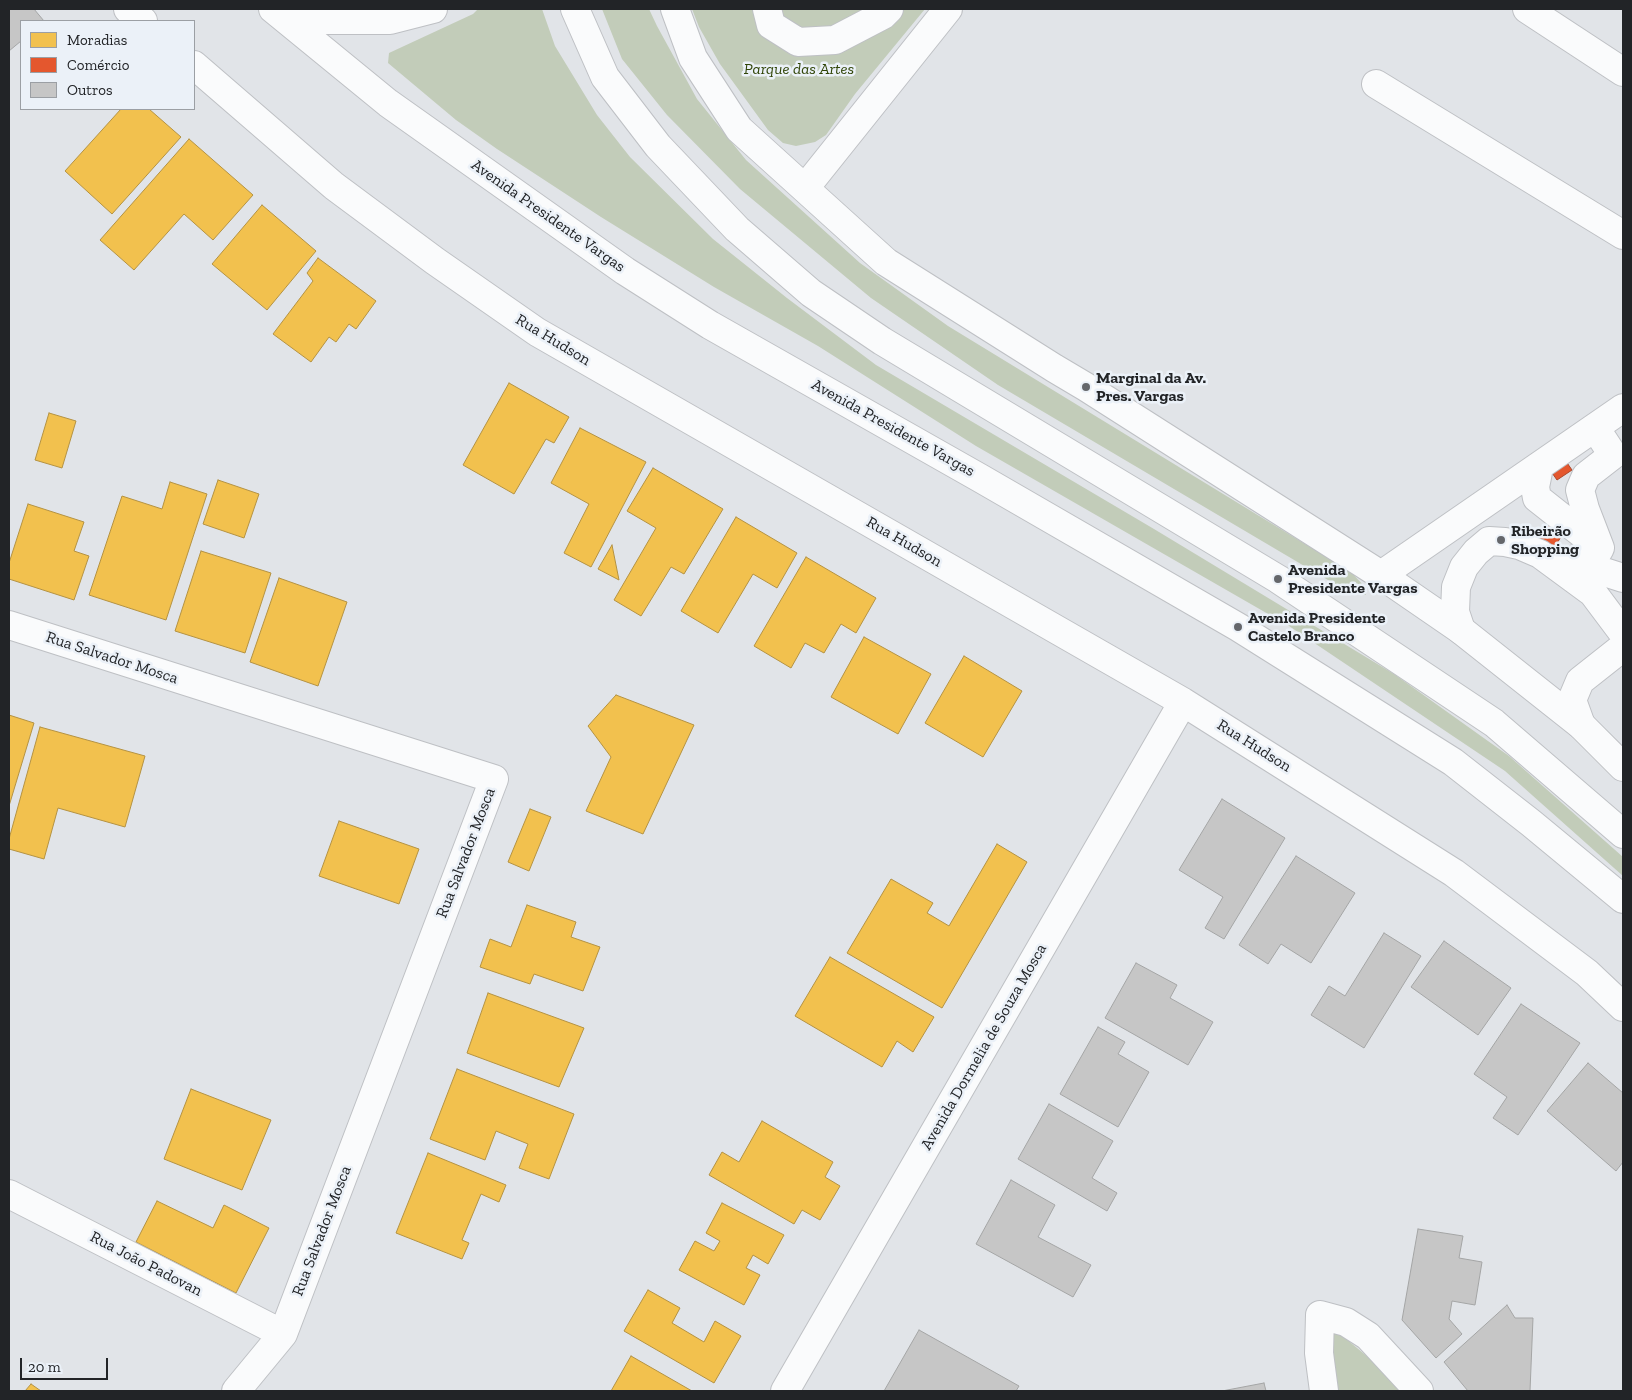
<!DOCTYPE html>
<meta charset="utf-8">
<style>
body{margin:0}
#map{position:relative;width:1632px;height:1400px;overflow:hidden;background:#e1e4e8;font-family:"Zilla Slab",serif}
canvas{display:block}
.frame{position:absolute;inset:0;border:10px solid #222427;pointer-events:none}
.legend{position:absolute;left:20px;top:20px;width:175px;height:90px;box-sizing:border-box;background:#ebf1f8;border:1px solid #9b9fa4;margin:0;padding:6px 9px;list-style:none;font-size:15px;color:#222427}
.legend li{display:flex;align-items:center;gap:10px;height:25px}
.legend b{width:25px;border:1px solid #9b9fa4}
.scale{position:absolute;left:20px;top:1358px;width:88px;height:22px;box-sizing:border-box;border:2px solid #222427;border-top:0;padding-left:6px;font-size:15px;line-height:18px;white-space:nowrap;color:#222427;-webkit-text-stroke:4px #ebf1f8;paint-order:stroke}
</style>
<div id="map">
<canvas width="1632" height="1400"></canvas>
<div class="frame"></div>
<ul class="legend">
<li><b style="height:14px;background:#f2c14e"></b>Moradias</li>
<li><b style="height:14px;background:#e4572e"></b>Comércio</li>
<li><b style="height:14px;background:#c6c6c6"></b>Outros</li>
</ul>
<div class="scale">20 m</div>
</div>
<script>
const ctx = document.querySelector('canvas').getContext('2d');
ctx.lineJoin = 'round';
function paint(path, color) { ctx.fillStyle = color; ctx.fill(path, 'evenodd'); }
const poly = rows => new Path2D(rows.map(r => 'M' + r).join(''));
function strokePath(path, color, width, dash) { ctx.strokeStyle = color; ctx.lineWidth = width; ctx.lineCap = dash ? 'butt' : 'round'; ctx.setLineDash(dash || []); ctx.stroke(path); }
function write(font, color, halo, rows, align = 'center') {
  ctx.font = font + ' "Zilla Slab",serif'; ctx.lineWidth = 5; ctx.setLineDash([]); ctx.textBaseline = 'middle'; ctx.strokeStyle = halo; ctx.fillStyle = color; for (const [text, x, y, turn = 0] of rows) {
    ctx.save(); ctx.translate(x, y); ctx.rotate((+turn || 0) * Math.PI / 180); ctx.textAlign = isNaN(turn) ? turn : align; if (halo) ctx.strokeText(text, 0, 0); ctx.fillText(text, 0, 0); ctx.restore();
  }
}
paint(poly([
 [478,9,542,9,555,46,597,115,630,157,713,239,787,298,876,365,1154,529,1394,674,1509,756,1623,857,1623,876,1505,771,1289,626,976,446,818,346,714,287,601,217,497,149,456,120,388,63,389,53,473,14],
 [602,9,649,9,657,26,697,99,746,160,860,263,948,326,1351,572,1364,586,1366,595,1350,593,998,385,871,298,740,189,667,115,622,59],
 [692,9,925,9,855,94,826,135,815,142,796,146,783,143,768,130,720,64,699,27],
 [1328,1324,1409,1391,1335,1391]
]), '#c2ccb9');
const homes = poly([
 [121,109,149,109,181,137,112,214,65,171,121,109],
 [189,139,253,195,213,240,184,214,134,270,100,240,189,139],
 [262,205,316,251,267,310,212,264,262,205],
 [318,258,376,301,356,329,349,324,336,342,329,337,311,362,273,334,313,281,307,273,318,258],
 [509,383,569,417,554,443,546,439,514,494,463,465,509,383],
 [49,413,76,421,62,468,35,460,49,413],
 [580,428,646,462,591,567,564,553,589,504,551,483,580,428],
 [653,468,723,509,684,574,671,567,641,616,614,600,656,528,627,511,653,468],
 [218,480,259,494,244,538,203,524,218,480],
 [170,482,207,494,166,620,89,595,122,496,162,509,170,482],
 [28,504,84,522,74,551,89,556,74,600,9,579,9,563,28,504],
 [736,517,797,553,777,588,753,574,718,633,681,611,736,517],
 [612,545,619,580,598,569,612,545],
 [201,551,271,573,245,653,175,631,201,551],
 [806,557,876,598,856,633,841,624,824,653,805,643,791,668,754,646,806,557],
 [279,578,347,602,318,686,250,662,279,578],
 [864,637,931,674,898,734,831,697,864,637],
 [964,656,1022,691,983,757,925,723,964,656],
 [616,695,694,725,643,834,586,811,611,757,588,726,616,695],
 [9,715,34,723,9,806,9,715],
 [40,727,145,756,125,827,58,808,44,859,9,849,9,839,40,727],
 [530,809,551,817,529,871,508,862,530,809],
 [339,821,419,849,399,904,319,876,339,821],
 [997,844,1027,862,942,1008,847,953,891,879,933,903,927,913,949,926,997,844],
 [527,905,576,922,571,937,600,947,583,991,534,974,530,984,480,967,490,939,511,947,527,905],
 [830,957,934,1017,913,1052,897,1041,882,1067,795,1016,830,957],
 [488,993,584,1028,559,1087,467,1053,488,993],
 [457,1069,574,1114,549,1179,519,1168,528,1144,496,1131,485,1160,430,1139,457,1069],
 [191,1089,271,1120,242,1190,164,1159,191,1089],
 [762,1121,833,1162,825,1177,840,1186,820,1220,802,1210,794,1224,709,1175,722,1152,739,1162,762,1121],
 [428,1153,506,1185,499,1202,481,1194,462,1240,469,1243,462,1259,396,1233,428,1153],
 [157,1201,213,1228,224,1205,269,1228,236,1293,136,1242,157,1201],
 [722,1203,784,1235,768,1264,753,1255,746,1268,760,1275,744,1305,679,1270,695,1241,714,1251,720,1241,706,1233,722,1203],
 [648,1290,680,1308,672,1323,704,1342,715,1321,741,1336,714,1383,624,1331,648,1290],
 [631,1356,692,1391,611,1391,631,1356],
 [31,1384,41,1391,25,1391,31,1384]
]);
paint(homes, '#f2c14e');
strokePath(homes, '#b49242', 1);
const shops = poly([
 [1554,444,1572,470,1557,480,1539,454,1554,444],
 [1547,524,1563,534,1541,567,1525,557,1547,524]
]);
paint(shops, '#e4572e');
strokePath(shops, '#aa482c', 1);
const building = poly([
 [9,9,34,9,44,21,21,21,21,41,9,51,9,9],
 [1222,799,1285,838,1224,939,1205,928,1223,897,1179,870,1222,799],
 [1296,856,1355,893,1311,963,1281,944,1268,964,1239,945,1296,856],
 [1384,933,1421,956,1364,1048,1311,1015,1329,986,1345,996,1384,933],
 [1444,941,1511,988,1478,1035,1411,987,1444,941],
 [1136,963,1177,985,1170,998,1213,1022,1188,1065,1105,1018,1136,963],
 [1521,1004,1580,1043,1518,1135,1493,1118,1507,1097,1474,1074,1521,1004],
 [1098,1027,1125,1042,1118,1054,1149,1072,1118,1127,1060,1094,1098,1027],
 [1588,1063,1623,1093,1623,1162,1616,1171,1547,1111,1588,1063],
 [1049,1104,1113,1141,1092,1178,1117,1193,1107,1211,1018,1159,1049,1104],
 [1011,1180,1055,1205,1038,1237,1091,1265,1073,1297,976,1244,1011,1180],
 [1418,1229,1463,1236,1459,1258,1482,1262,1475,1305,1452,1301,1449,1319,1462,1334,1436,1358,1402,1320,1418,1229],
 [1507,1305,1515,1318,1533,1318,1530,1391,1468,1391,1444,1362,1507,1305],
 [919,1330,1019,1386,1016,1391,884,1391,919,1330],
 [1264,1383,1266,1391,1222,1391,1264,1383]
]);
paint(building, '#c6c6c6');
strokePath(building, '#a4a5a5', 1);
const minor = poly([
 [128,9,143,21],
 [767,9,771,25,798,42,835,40,883,15,889,9],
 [1527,9,1623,72],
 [194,65,334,186,435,261,537,332,1183,702,1454,873,1587,973,1623,1007],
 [1376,84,1623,235],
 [805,188,948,9],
 [1539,467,1535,487,1537,498,1599,547],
 [1577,558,1589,567,1623,578],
 [1381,575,1623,408],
 [1593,593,1589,567,1600,548,1585,509,1580,490,1586,476,1613,455,1596,429],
 [9,625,494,779,283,1334,236,1391],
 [1461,630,1455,612,1456,587,1464,567,1476,552,1489,541,1505,542,1519,545,1540,554,1593,593,1623,633],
 [1581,725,1572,700,1580,681,1623,647],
 [9,1194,283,1334],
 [785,1391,1183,702],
 [1324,1391,1319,1353,1320,1315,1346,1322,1368,1336,1419,1391]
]);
const major = poly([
 [273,9,388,103,625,271,710,325,980,478,1238,627,1453,762,1531,823,1623,899],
 [575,9,605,77,658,146,737,229,811,293,882,341,1278,579,1494,723,1623,834],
 [675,9,693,58,739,129,886,262,1054,368,1086,387,1381,575,1461,630,1581,725,1623,767],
 [289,20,390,20,433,9]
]);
strokePath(minor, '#bec0c4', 30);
strokePath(major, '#bec0c4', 30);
strokePath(minor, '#fafbfc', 28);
strokePath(major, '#fafbfc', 28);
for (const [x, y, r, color] of [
 [1086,387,5,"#65676b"],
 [1501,540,5,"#65676b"],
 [1278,579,5,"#65676b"],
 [1238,627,5,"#65676b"]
]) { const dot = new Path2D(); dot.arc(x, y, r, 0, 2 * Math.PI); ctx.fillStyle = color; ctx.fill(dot); strokePath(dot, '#ebf1f8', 2); }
write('italic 16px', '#304507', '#ebf1f8', [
 ["Parque das Artes",799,69]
]);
write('16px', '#222427', '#ebf1f8', [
 ["Avenida Presidente Vargas",548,216,35],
 ["Rua Hudson",553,340,31],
 ["Avenida Presidente Vargas",893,428,29],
 ["Rua Hudson",904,542,30],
 ["Rua Salvador Mosca",112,658,18],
 ["Rua Hudson",1254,746,32],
 ["Rua Salvador Mosca",466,853,-69],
 ["Avenida Dormelia de Souza Mosca",984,1047,-60],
 ["Rua Salvador Mosca",322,1231,-69],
 ["Rua João Padovan",146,1264,27]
]);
write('bold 16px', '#222427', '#ebf1f8', [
 ["Marginal da Av.",1096,378],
 ["Pres. Vargas",1096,396],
 ["Ribeirão",1511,531],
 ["Shopping",1511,549],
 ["Avenida",1288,570],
 ["Presidente Vargas",1288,588],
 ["Avenida Presidente",1248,618],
 ["Castelo Branco",1248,636]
], 'left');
</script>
